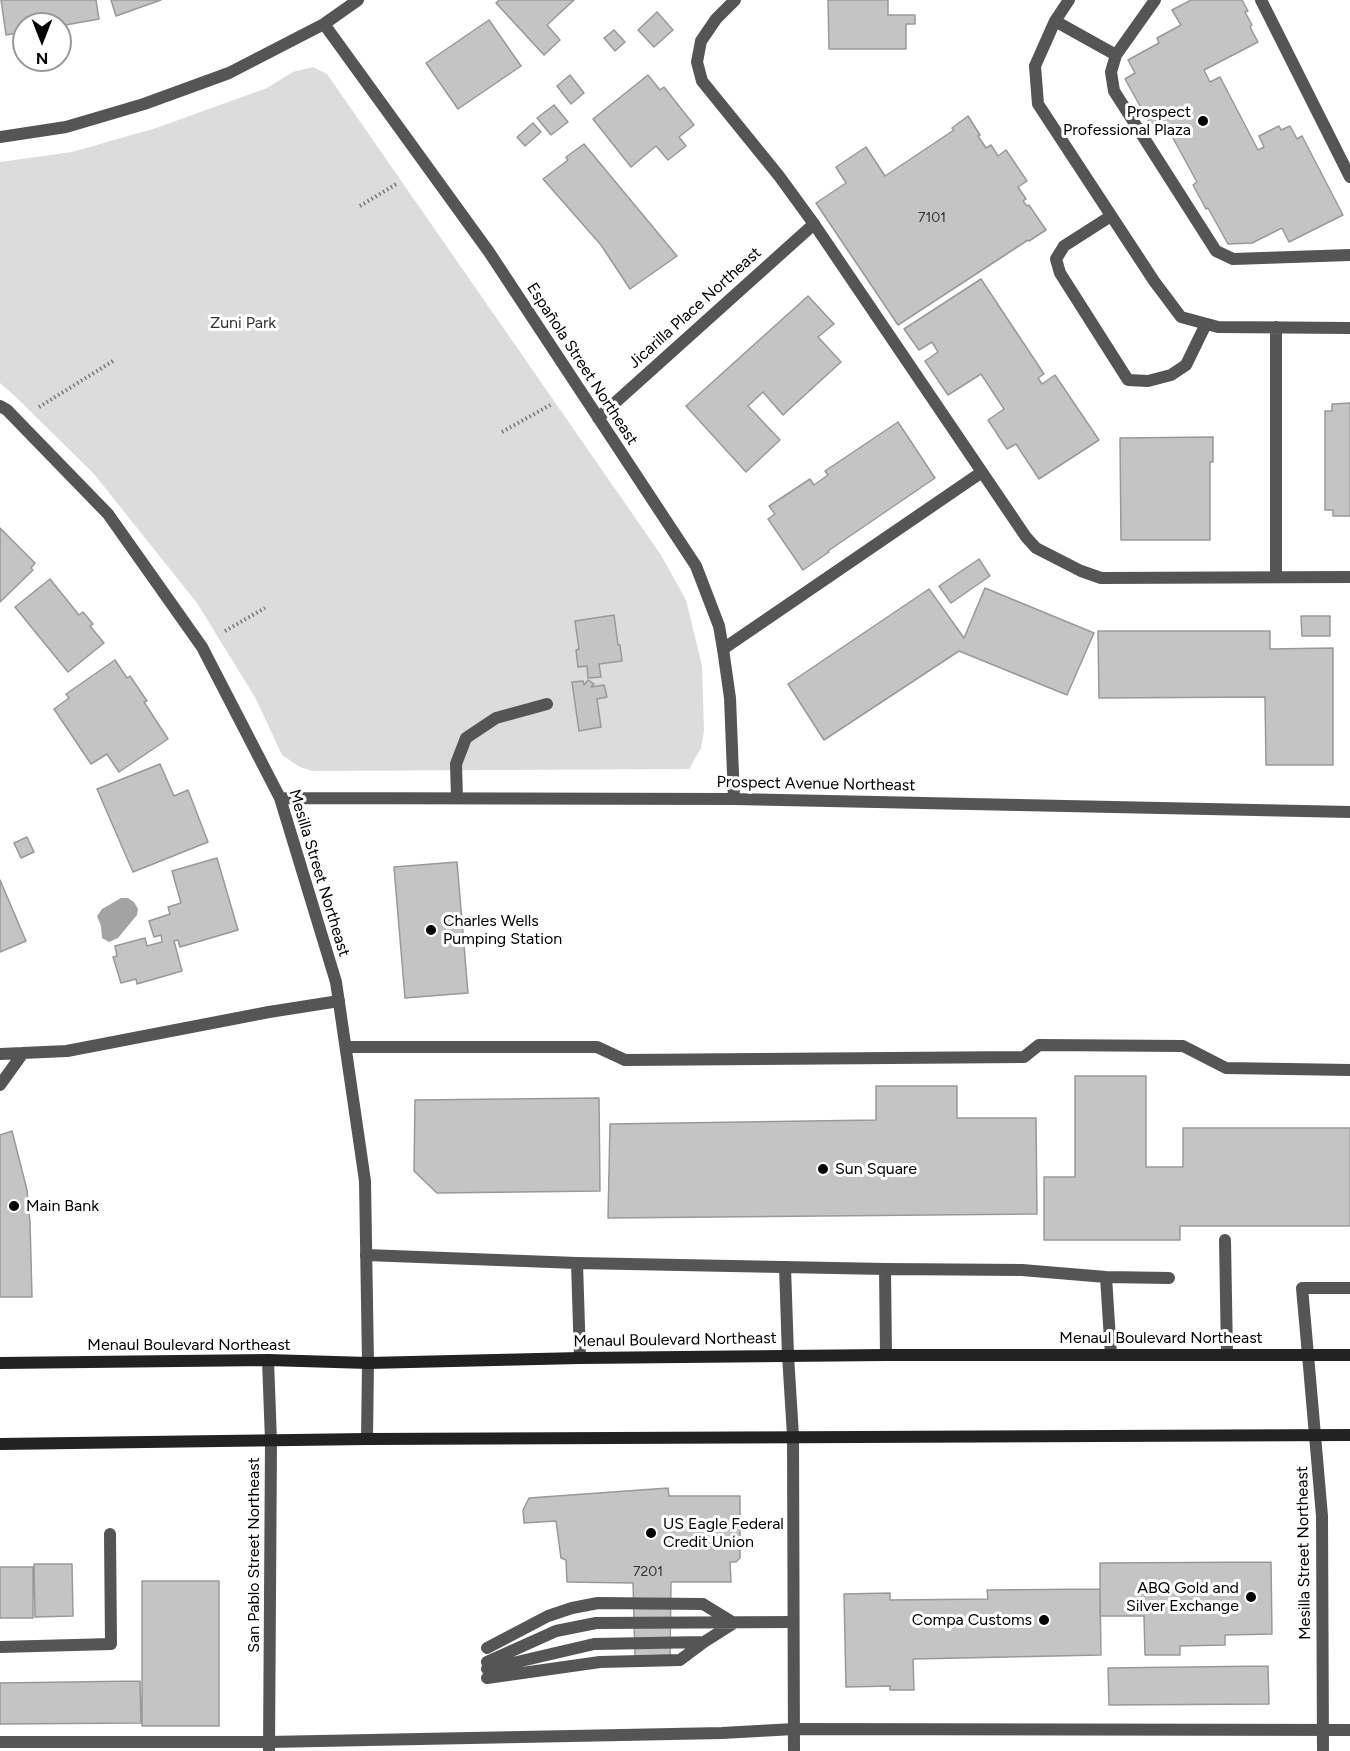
<!DOCTYPE html>
<meta charset="utf-8">
<style>
body{margin:0}
#map{position:relative;width:1350px;height:1751px;overflow:hidden;background:#fff;font-family:Figtree,sans-serif}
canvas{display:block}
.north{position:absolute;left:12px;top:12px;width:60px;height:60px;box-sizing:border-box;background:#fff;border:2px solid #999;border-radius:50%;rotate:180deg;font-size:16px;font-weight:700;line-height:24px;text-align:center;color:#000}
.north::after{content:'';display:block;margin:auto;width:21px;height:27px;background:#000;clip-path:polygon(50% 0,100% 100%,50% 72%,0 100%)}
</style>
<div id="map">
<canvas width="1350" height="1751"></canvas>
<div class="north">N</div>
</div>
<script>
const ctx = document.querySelector('canvas').getContext('2d');
ctx.lineJoin = 'round';
function paint(path, color) { ctx.fillStyle = color; ctx.fill(path, 'evenodd'); }
const poly = rows => new Path2D(rows.map(r => 'M' + r).join(''));
function strokePath(path, color, width, dash) { ctx.strokeStyle = color; ctx.lineWidth = width; ctx.lineCap = dash ? 'butt' : 'round'; ctx.setLineDash(dash || []); ctx.stroke(path); }
function write(font, color, halo, rows, align = 'center') {
  ctx.font = font + ' Figtree,sans-serif'; ctx.lineWidth = 6; ctx.setLineDash([]); ctx.textBaseline = 'middle'; ctx.strokeStyle = halo; ctx.fillStyle = color; for (const [text, x, y, turn = 0] of rows) {
    ctx.save(); ctx.translate(x, y); ctx.rotate((+turn || 0) * Math.PI / 180); ctx.textAlign = isNaN(turn) ? turn : align; if (halo) ctx.strokeText(text, 0, 0); ctx.fillText(text, 0, 0); ctx.restore();
  }
}
paint(poly([
 [313,67,327,74,661,555,686,600,702,666,704,731,701,748,689,769,312,771,300,767,282,755,256,699,197,603,94,474,19,400,0,383,0,162,72,152,156,128,267,88,293,72]
]), '#dcdcdc');
paint(poly([
 [121,898,128,898,134,902,138,909,137,915,118,938,109,942,102,938,101,926,97,916,102,909]
]), '#a3a3a3');
const building = poly([
 [1,0,96,0,99,19,60,26,60,24,24,24,24,32,6,35,1,0],
 [111,0,161,0,116,16,111,0],
 [499,0,574,0,547,25,560,40,544,55,496,3,499,0],
 [828,0,888,0,888,15,915,15,915,24,906,24,906,49,829,49,828,0],
 [1191,0,1242,0,1248,11,1245,12,1252,25,1250,27,1258,42,1204,70,1210,82,1220,77,1258,150,1264,147,1259,136,1279,126,1281,130,1290,126,1297,139,1302,136,1343,215,1289,242,1282,228,1252,243,1228,244,1208,208,1206,209,1193,185,1197,182,1162,118,1150,124,1125,79,1135,73,1128,60,1159,43,1157,38,1181,25,1172,10,1191,0],
 [657,12,673,30,654,47,638,30,657,12],
 [489,20,521,66,458,109,426,63,489,20],
 [614,30,625,42,615,51,604,38,614,30],
 [570,75,584,93,571,104,557,86,570,75],
 [648,75,660,90,664,87,694,125,679,137,686,146,668,160,656,146,631,167,593,119,648,75],
 [554,105,568,122,551,135,537,118,554,105],
 [968,116,980,135,978,136,986,148,991,145,998,156,1006,150,1027,181,1018,187,1026,199,1023,201,1027,206,1029,205,1046,230,1029,241,1028,240,898,325,816,203,846,183,836,167,866,147,885,176,954,130,952,128,968,116],
 [533,123,541,132,525,146,517,137,533,123],
 [584,144,677,256,630,289,601,245,543,179,568,160,566,157,584,144],
 [981,279,1044,374,1038,378,1042,384,1055,375,1099,440,1039,479,1016,444,1007,449,988,420,1004,409,981,374,948,395,925,361,938,352,932,342,919,350,904,329,981,279],
 [808,296,834,324,818,337,841,362,783,415,763,392,748,406,780,440,746,472,686,406,808,296],
 [1350,403,1350,516,1333,516,1333,510,1325,510,1325,411,1332,411,1332,404,1350,403],
 [898,422,935,478,828,551,829,552,803,570,768,519,775,514,769,506,810,479,814,485,828,475,825,471,898,422],
 [1213,437,1213,462,1210,462,1210,540,1121,540,1120,438,1213,437],
 [0,528,35,563,31,568,33,570,0,602,0,528],
 [979,559,990,576,951,603,939,586,979,559],
 [50,579,79,615,83,612,93,624,90,626,104,643,68,672,15,607,50,579],
 [985,588,1094,633,1067,695,959,651,824,740,788,684,929,589,964,638,985,588],
 [614,615,618,645,620,645,622,661,599,664,601,677,588,678,587,666,578,667,576,650,579,649,575,621,614,615],
 [1301,616,1330,616,1330,636,1302,636,1301,616],
 [1098,631,1270,631,1270,649,1333,648,1333,765,1266,765,1265,697,1099,698,1098,631],
 [115,660,127,678,130,676,147,701,144,702,168,739,119,772,107,754,91,764,54,709,69,698,66,694,115,660],
 [588,680,594,684,591,687,604,685,607,697,597,699,601,727,579,731,572,682,583,681,584,685,588,680],
 [160,764,174,796,188,790,208,842,133,872,97,789,160,764],
 [27,837,34,852,21,858,14,843,27,837],
 [217,858,238,930,180,947,178,940,174,941,182,971,137,984,136,979,121,983,113,957,117,956,115,946,145,938,147,946,162,942,161,935,154,937,149,921,170,914,168,907,181,903,172,871,217,858],
 [457,862,468,993,405,998,394,867,457,862],
 [0,880,26,941,0,952,0,880],
 [1075,1076,1146,1076,1146,1167,1183,1167,1183,1128,1350,1128,1350,1226,1180,1226,1180,1240,1044,1240,1044,1177,1075,1177,1075,1076],
 [876,1086,957,1086,957,1118,1036,1118,1037,1214,608,1218,610,1124,876,1120,876,1086],
 [599,1098,600,1191,437,1193,414,1171,415,1100,599,1098],
 [12,1131,27,1190,30,1222,32,1297,0,1297,0,1135,12,1131],
 [668,1488,669,1496,740,1496,740,1558,736,1562,730,1562,731,1582,671,1582,670,1665,635,1658,633,1583,567,1582,566,1560,561,1558,556,1521,524,1523,523,1510,529,1498,668,1488],
 [1271,1562,1272,1634,1225,1635,1225,1645,1180,1646,1180,1655,1145,1655,1144,1616,1100,1616,1100,1563,1271,1562],
 [34,1564,72,1564,73,1616,35,1617,34,1564],
 [0,1567,33,1567,33,1618,0,1618,0,1567],
 [142,1581,219,1581,219,1726,142,1726,142,1581],
 [1100,1589,1101,1655,913,1659,914,1690,890,1690,890,1686,846,1687,844,1594,890,1593,890,1600,988,1599,987,1590,1100,1589],
 [1268,1666,1269,1704,1109,1705,1108,1668,1268,1666],
 [140,1681,141,1723,0,1724,0,1683,140,1681]
]);
paint(building, '#c4c4c4');
strokePath(building, '#999', 1.5);
strokePath(poly([
 [360,206,398,183],
 [39,407,113,361],
 [502,432,552,404],
 [225,631,265,608]
]), '#777', 4, [1.5, 3]);
strokePath(poly([
 [735,0,716,19,701,41,697,62,702,81,779,176,814,224,1026,537,1036,548,1081,571,1101,578,1350,577],
 [1069,0,1055,21,1035,66,1038,104,1154,281,1181,317,1218,327,1350,328],
 [1155,0,1116,55,1111,72,1114,91,1216,251,1233,259,1350,255],
 [1261,0,1350,177],
 [1055,21,1116,55],
 [1111,216,1064,246,1056,259,1060,273,1128,380,1148,381,1171,375,1186,365,1206,324],
 [1276,327,1276,577],
 [723,649,982,472],
 [457,798,456,764,466,738,496,718,547,704],
 [346,1047,597,1047,625,1060,1024,1057,1039,1045,1183,1046,1226,1068,1350,1070],
 [0,1054,67,1051,269,1012,339,1001],
 [0,1085,23,1053],
 [1225,1240,1227,1355],
 [366,1255,577,1263,885,1269,1022,1270,1106,1277,1169,1278],
 [577,1263,580,1358],
 [785,1267,788,1355],
 [885,1269,886,1355],
 [1106,1277,1111,1355],
 [1308,1355,1302,1288,1350,1288],
 [0,1647,111,1644,110,1534],
 [487,1648,548,1616,572,1608,598,1603,703,1604,734,1623,704,1642,594,1644,487,1669],
 [487,1662,556,1631,596,1623,793,1622],
 [487,1678,600,1662,680,1660,704,1642],
 [0,1742,269,1742,722,1733,794,1729,1350,1730]
]), '#555', 12);
strokePath(poly([
 [324,24,489,252,696,566,719,626,723,649,730,698,734,799],
 [0,137,66,127,144,104,229,73,324,24,358,0],
 [0,406,7,410,108,514,202,647,280,798,336,982,365,1181,368,1363,367,1439],
 [598,418,814,224],
 [280,798,734,799,1350,812],
 [788,1355,793,1436,794,1751],
 [1308,1355,1322,1516,1323,1751],
 [268,1360,271,1441,269,1751]
]), '#555', 12);
strokePath(poly([
 [0,1363,268,1360,368,1363,580,1358,886,1355,1350,1355],
 [0,1444,367,1439,1350,1435]
]), '#222', 12);
for (const [x, y, r, color] of [
 [1203,121,6,"#000"],
 [431,930,6,"#000"],
 [823,1169,6,"#000"],
 [14,1206,6,"#000"],
 [651,1533,6,"#000"],
 [1251,1597,6,"#000"],
 [1044,1620,6,"#000"]
]) { const dot = new Path2D(); dot.arc(x, y, r, 0, 2 * Math.PI); ctx.fillStyle = color; ctx.fill(dot); strokePath(dot, '#fff', 2); }
write('14px', '#313131', null, [
 ["7101",932,218],
 ["7201",648,1572]
]);
write('16px', '#000', '#fff', [
 ["Prospect",1191,112,"right"],
 ["Professional Plaza",1191,130,"right"],
 ["Charles Wells",443,921],
 ["Pumping Station",443,939],
 ["Sun Square",835,1169],
 ["Main Bank",26,1206],
 ["US Eagle Federal",663,1524],
 ["Credit Union",663,1542],
 ["ABQ Gold and",1239,1588,"right"],
 ["Silver Exchange",1239,1606,"right"],
 ["Compa Customs",1032,1620,"right"]
], 'left');
write('16px', '#000', '#fff', [
 ["Jicarilla Place Northeast",695,308,-42],
 ["Española Street Northeast",582,364,57],
 ["Prospect Avenue Northeast",816,784,1],
 ["Mesilla Street Northeast",319,873,73],
 ["Menaul Boulevard Northeast",1161,1338],
 ["Menaul Boulevard Northeast",675,1340,-1],
 ["Menaul Boulevard Northeast",189,1345],
 ["Mesilla Street Northeast",1304,1553,-91],
 ["San Pablo Street Northeast",254,1555,-90]
]);
write('16px', '#333', '#fff', [
 ["Zuni Park",243,323]
]);
</script>
